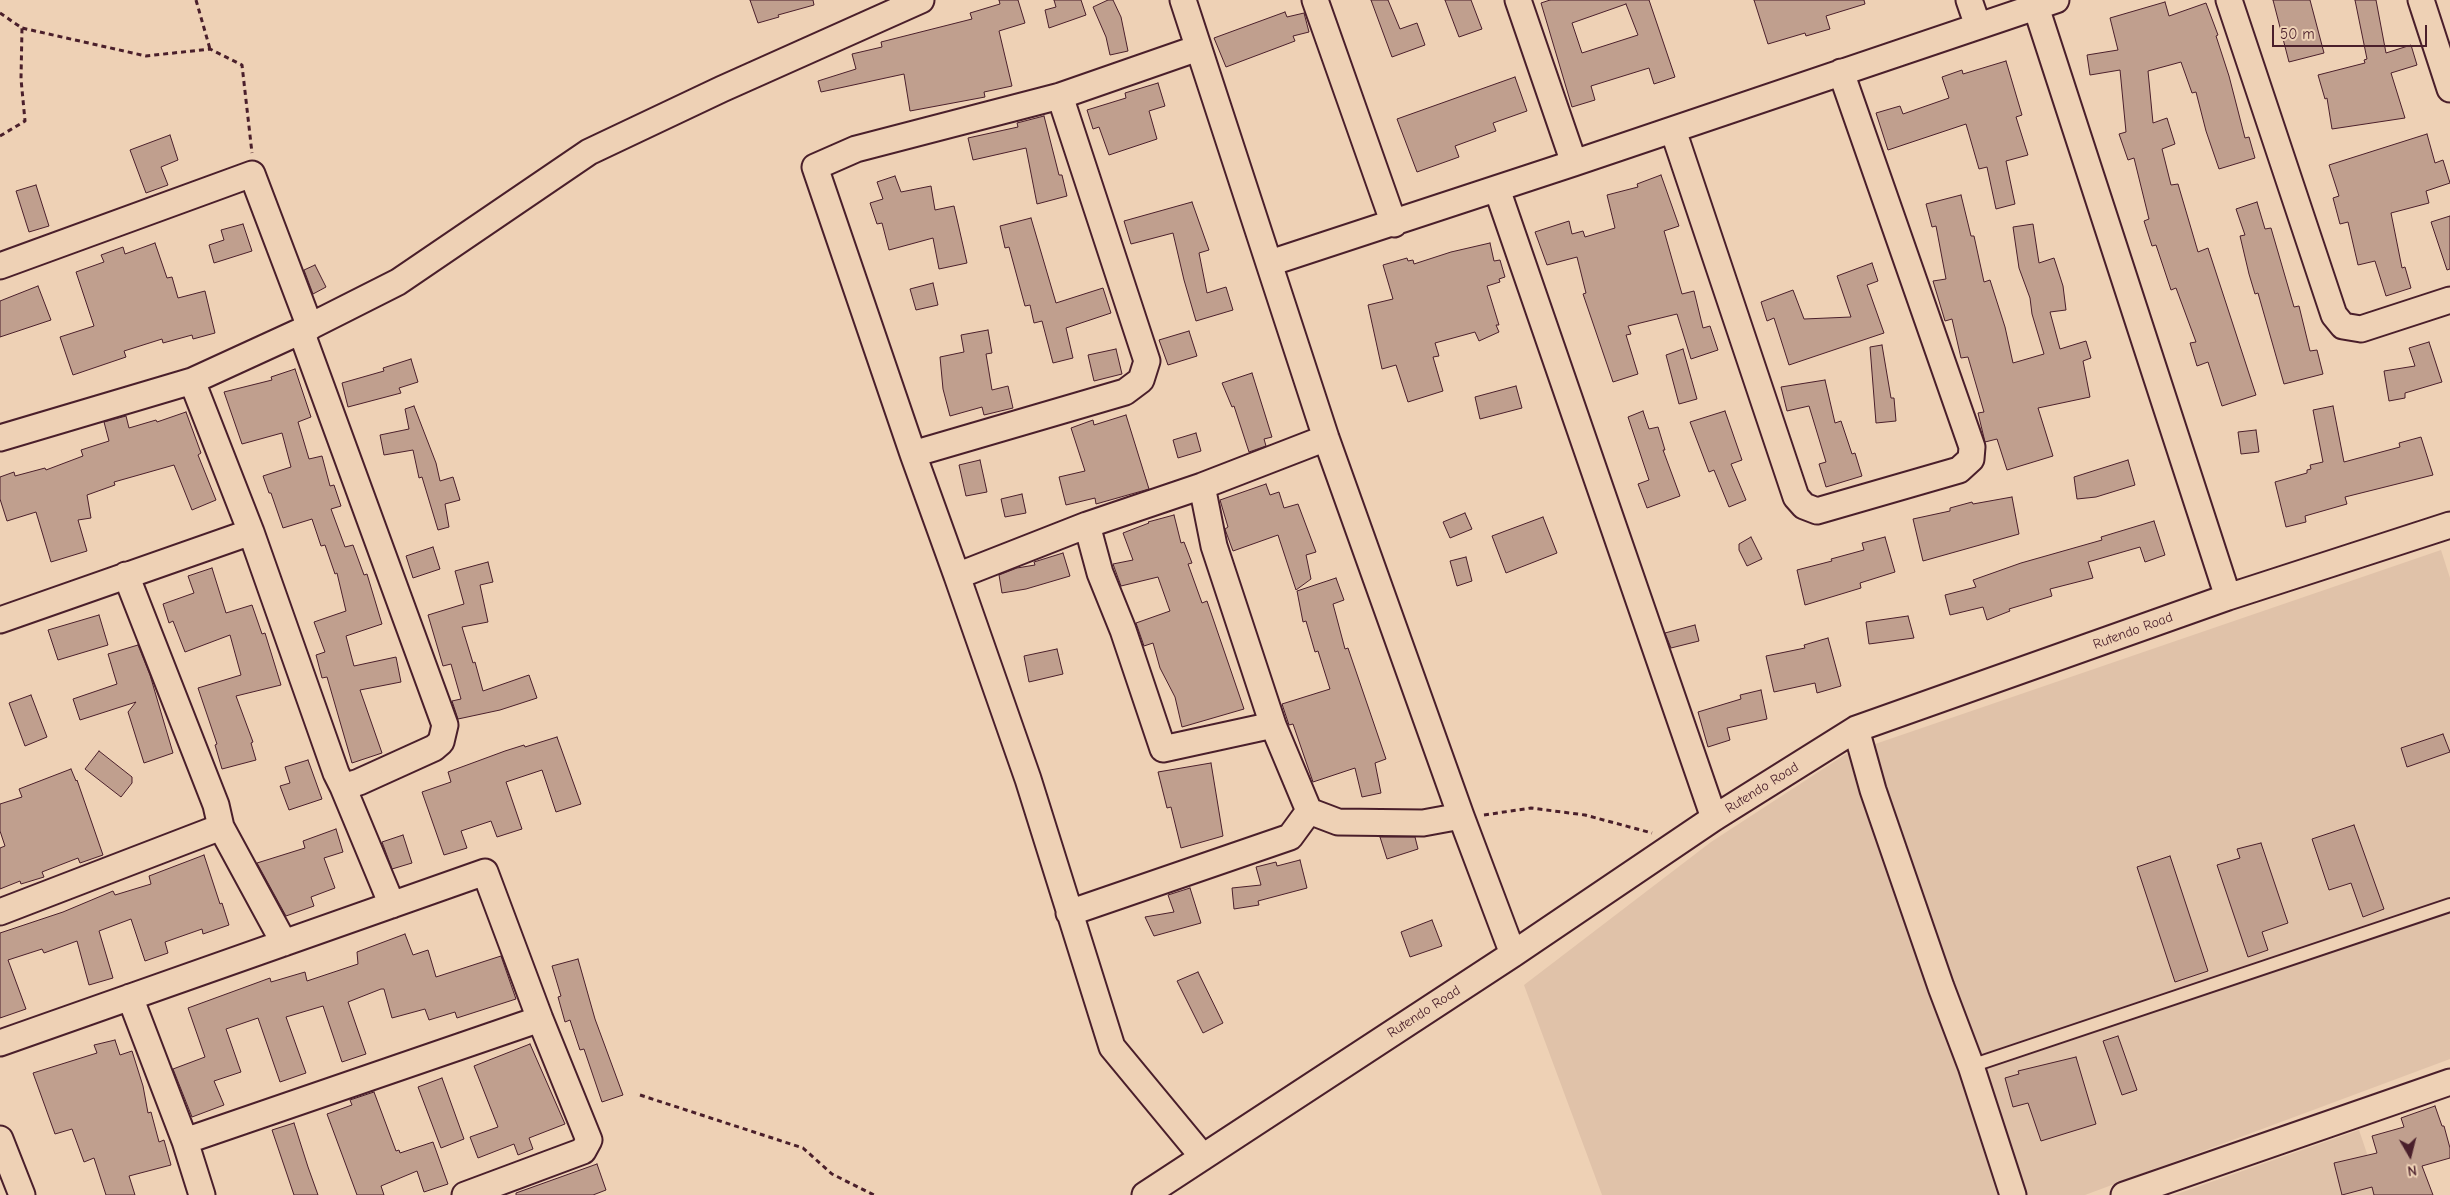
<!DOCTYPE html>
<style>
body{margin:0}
#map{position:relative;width:2450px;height:1195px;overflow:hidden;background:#eed1b5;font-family:"Comic Neue",sans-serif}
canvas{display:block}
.north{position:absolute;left:2385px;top:1130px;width:50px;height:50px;-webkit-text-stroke:4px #eed1b5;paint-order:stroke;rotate:172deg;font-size:14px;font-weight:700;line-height:20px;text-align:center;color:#4a1f2b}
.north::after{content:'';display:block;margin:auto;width:18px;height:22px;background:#4a1f2b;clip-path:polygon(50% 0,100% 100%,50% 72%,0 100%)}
.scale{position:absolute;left:2272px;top:25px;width:155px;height:22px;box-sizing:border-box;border:2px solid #4a1f2b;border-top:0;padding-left:6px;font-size:15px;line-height:18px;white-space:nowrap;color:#4a1f2b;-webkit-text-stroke:4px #eed1b5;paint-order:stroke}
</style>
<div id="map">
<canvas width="2450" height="1195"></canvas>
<div class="north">N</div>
<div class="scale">50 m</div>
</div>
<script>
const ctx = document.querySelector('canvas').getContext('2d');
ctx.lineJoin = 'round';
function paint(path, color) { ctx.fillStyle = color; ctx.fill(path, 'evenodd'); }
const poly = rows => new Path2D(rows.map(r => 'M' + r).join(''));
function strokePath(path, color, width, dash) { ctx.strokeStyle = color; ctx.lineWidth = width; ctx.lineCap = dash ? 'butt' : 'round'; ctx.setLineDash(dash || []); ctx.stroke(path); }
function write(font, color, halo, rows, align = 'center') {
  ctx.font = font + ' "Comic Neue",sans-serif'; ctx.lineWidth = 4; ctx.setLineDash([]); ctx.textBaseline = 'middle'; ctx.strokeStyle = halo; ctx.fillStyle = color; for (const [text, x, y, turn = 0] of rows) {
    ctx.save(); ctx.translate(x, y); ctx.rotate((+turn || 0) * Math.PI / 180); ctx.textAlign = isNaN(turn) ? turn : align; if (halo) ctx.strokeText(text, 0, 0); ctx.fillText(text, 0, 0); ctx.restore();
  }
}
paint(poly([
 [2441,550,2450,578,2450,1059,2085,1195,1602,1195,1524,985,1711,842,1846,754],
 [2359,1130,2381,1195,2174,1195]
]), '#e0c2a9');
const building = poly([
 [750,0,813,0,814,5,778,15,779,17,758,23,750,0],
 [999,0,1018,0,1025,23,999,31,1012,86,984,92,985,97,910,111,904,74,821,92,818,81,856,69,852,54,882,47,881,42,972,19,970,13,1000,4,999,0],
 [1054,0,1081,0,1086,15,1049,28,1045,10,1056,7,1054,0],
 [1108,0,1113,0,1121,17,1128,51,1110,55,1106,37,1093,7,1108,0],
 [1371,0,1388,0,1400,29,1417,23,1425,45,1392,57,1371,0],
 [1445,0,1471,0,1482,29,1459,37,1445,0],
 [1550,0,1649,0,1675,77,1654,84,1649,68,1591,86,1595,100,1572,107,1541,3,1550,0],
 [1626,4,1638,35,1582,53,1572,23,1626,4],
 [1754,0,1864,0,1865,4,1826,16,1830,29,1806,36,1805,33,1768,44,1754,0],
 [2273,0,2310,0,2324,53,2289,62,2273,0],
 [2355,0,2376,0,2386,53,2411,45,2417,65,2391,73,2405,118,2332,129,2327,98,2325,99,2318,75,2365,63,2364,60,2367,59,2355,0],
 [2165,2,2169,16,2206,3,2218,35,2216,36,2229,76,2245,138,2249,137,2255,158,2219,169,2206,131,2196,92,2192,93,2181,62,2148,71,2153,123,2167,118,2175,144,2162,149,2171,185,2178,184,2198,252,2208,248,2256,395,2222,406,2208,362,2197,366,2190,343,2196,342,2176,288,2171,290,2156,245,2152,246,2144,221,2149,219,2134,158,2128,160,2119,134,2126,132,2120,70,2090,75,2087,55,2118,50,2110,18,2165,2],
 [1285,12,1287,17,1304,13,1309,32,1293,36,1295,41,1226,67,1214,38,1285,12],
 [2006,61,2022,115,2016,117,2028,155,2006,161,2015,204,1996,209,1987,167,1979,169,1966,124,1888,150,1876,113,1900,106,1903,114,1949,98,1942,77,1962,70,1963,74,2006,61],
 [1515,77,1527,111,1493,123,1496,131,1455,146,1459,157,1417,172,1397,119,1515,77],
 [1158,83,1165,106,1149,111,1157,139,1109,155,1099,127,1093,129,1087,110,1126,98,1125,93,1158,83],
 [1044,116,1059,175,1062,175,1067,196,1037,204,1026,148,973,160,968,138,1018,127,1017,123,1044,116],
 [2427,134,2435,163,2443,160,2450,183,2426,191,2429,203,2391,213,2402,268,2405,267,2411,288,2386,296,2375,261,2358,265,2348,222,2340,224,2333,198,2339,196,2329,165,2427,134],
 [170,135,178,160,161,167,168,185,146,193,130,150,170,135],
 [1661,175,1679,226,1664,231,1682,294,1694,291,1703,328,1710,326,1718,350,1691,359,1677,314,1628,326,1631,334,1626,335,1638,374,1613,382,1583,294,1586,293,1577,257,1547,265,1535,232,1569,221,1572,234,1583,231,1585,237,1615,228,1607,195,1638,187,1637,184,1661,175],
 [895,176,901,192,931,186,935,210,954,206,967,263,939,269,933,238,889,250,882,223,877,224,870,203,883,199,877,182,895,176],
 [36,185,49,226,29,232,16,191,36,185],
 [1961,195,1971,236,1974,236,1984,282,1990,280,2005,327,2013,363,2044,354,2032,314,2030,298,2019,268,2013,227,2033,224,2039,263,2054,258,2063,286,2066,310,2050,312,2060,349,2086,341,2091,358,2083,361,2090,397,2038,408,2053,456,2007,470,1997,439,1985,442,1978,413,1984,412,1968,357,1961,358,1952,319,1945,321,1933,281,1946,279,1936,226,1932,227,1926,204,1961,195],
 [1192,202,1209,250,1199,253,1207,293,1226,287,1233,310,1196,321,1184,280,1173,233,1131,244,1124,221,1192,202],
 [2257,202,2265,229,2271,228,2294,307,2299,306,2310,351,2317,350,2323,374,2284,384,2258,293,2255,294,2249,274,2240,236,2245,235,2236,209,2257,202],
 [2450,216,2450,269,2447,270,2431,222,2450,216],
 [1031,218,1056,303,1103,288,1111,313,1066,328,1073,358,1053,363,1042,321,1034,323,1030,305,1025,306,1009,247,1005,248,1000,226,1031,218],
 [243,224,252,251,214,263,209,245,224,240,221,230,243,224],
 [155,243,167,278,172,277,178,298,205,291,215,333,193,339,192,335,163,343,162,339,124,351,126,357,73,375,60,337,94,326,76,272,104,262,101,255,123,247,125,254,155,243],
 [1490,243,1494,261,1500,260,1505,277,1499,279,1500,282,1487,286,1499,325,1496,325,1499,332,1479,341,1475,332,1435,343,1439,356,1433,357,1443,391,1408,402,1396,365,1382,369,1368,305,1393,299,1383,265,1407,258,1408,261,1413,260,1414,264,1451,252,1490,243],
 [1872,263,1878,281,1867,285,1884,333,1789,365,1774,318,1767,321,1761,302,1793,290,1804,319,1851,317,1837,276,1872,263],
 [315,265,326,287,313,294,304,270,315,265],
 [933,283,938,305,916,310,910,289,933,283],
 [38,286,51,320,0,337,0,301,38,286],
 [988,330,992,353,986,354,992,390,1008,386,1013,408,984,415,982,407,950,416,943,389,940,357,964,352,961,335,988,330],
 [1189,331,1197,356,1168,365,1159,340,1189,331],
 [2429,342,2442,382,2405,393,2405,398,2389,401,2384,371,2415,366,2409,348,2429,342],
 [1882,345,1891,398,1894,398,1896,421,1876,423,1870,347,1882,345],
 [1116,349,1122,374,1094,381,1088,355,1116,349],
 [1683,349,1697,399,1679,404,1666,355,1683,349],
 [411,359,418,382,399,388,401,393,348,407,342,383,384,371,383,368,411,359],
 [295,369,311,417,298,422,309,459,322,456,330,486,334,485,341,506,331,509,345,547,353,545,364,575,367,574,382,624,346,636,354,666,396,657,401,682,360,690,382,753,352,763,327,677,322,678,316,655,325,652,314,622,346,611,337,573,335,574,325,545,321,546,312,519,283,528,271,493,269,493,263,476,291,467,282,433,242,444,224,392,272,380,271,377,295,369],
 [1252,373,1272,437,1264,439,1266,446,1249,452,1234,406,1232,407,1222,383,1252,373],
 [1825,380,1835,423,1841,421,1852,454,1855,453,1862,476,1826,487,1819,464,1826,462,1809,406,1787,411,1781,387,1825,380],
 [1516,386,1522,408,1480,419,1475,397,1516,386],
 [414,406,436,463,440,481,453,477,460,500,445,504,449,527,438,530,422,477,419,478,413,450,384,455,380,435,409,429,405,409,414,406],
 [2333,406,2344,462,2400,447,2399,443,2421,437,2433,475,2345,497,2347,504,2305,516,2306,522,2286,527,2275,482,2307,473,2307,470,2311,469,2310,465,2323,462,2313,410,2333,406],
 [1643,411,1649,429,1658,427,1665,450,1663,450,1680,496,1647,508,1638,484,1649,480,1628,417,1643,411],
 [1725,411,1742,460,1731,464,1746,500,1729,507,1714,470,1709,472,1690,422,1725,411],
 [186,412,201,453,198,455,216,500,192,510,174,465,114,482,115,485,87,495,91,518,78,520,87,551,51,562,36,512,7,521,0,499,0,477,14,472,15,476,45,468,46,470,83,456,81,450,109,441,104,422,126,416,129,428,156,420,157,422,186,412],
 [1126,415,1149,489,1096,504,1095,498,1066,505,1059,477,1085,471,1071,428,1093,420,1094,425,1126,415],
 [2256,430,2259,452,2241,454,2238,432,2256,430],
 [1196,433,1201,451,1178,458,1173,440,1196,433],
 [980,460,987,492,966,496,959,465,980,460],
 [2128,460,2135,485,2096,497,2077,499,2074,477,2128,460],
 [1266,484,1270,495,1279,492,1284,508,1298,504,1316,552,1306,555,1311,579,1296,590,1278,535,1233,551,1226,532,1225,529,1228,527,1220,500,1266,484],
 [1022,494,1026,513,1005,517,1001,499,1022,494],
 [2012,497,2019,534,1923,561,1913,519,1950,511,1950,508,1972,502,1973,504,2012,497],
 [1465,513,1472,529,1450,538,1443,522,1465,513],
 [1174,515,1181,543,1184,542,1192,563,1188,564,1202,603,1207,601,1244,709,1182,727,1175,697,1160,668,1153,643,1144,646,1136,623,1170,611,1158,577,1121,586,1113,564,1133,560,1123,533,1149,523,1148,522,1174,515],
 [1543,517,1557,553,1506,573,1492,536,1543,517],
 [2154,521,2165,555,2145,562,2140,547,2088,562,2093,578,2050,589,2052,596,2009,609,2010,611,1987,620,1983,607,1950,615,1945,595,1976,587,1973,580,2021,563,2102,540,2101,537,2154,521],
 [1751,537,1762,559,1747,566,1739,550,1739,544,1751,537],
 [1885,537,1895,572,1860,583,1861,588,1805,605,1797,570,1832,561,1831,559,1864,550,1862,543,1885,537],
 [433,547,440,569,413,578,406,556,433,547],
 [1063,553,1070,576,1026,589,1002,593,999,575,1017,568,1035,565,1034,562,1063,553],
 [1466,557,1472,581,1457,586,1450,561,1466,557],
 [488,562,493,582,480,585,488,622,462,627,473,663,475,662,483,691,529,675,537,698,500,710,458,719,452,701,461,699,451,664,443,666,428,615,464,604,455,571,488,562],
 [212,568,226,613,252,605,262,634,265,633,281,685,236,696,253,742,251,743,256,760,222,769,215,745,217,744,198,688,241,675,230,635,185,652,173,621,169,623,163,604,194,593,188,576,212,568],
 [1336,578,1344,600,1333,604,1345,649,1348,648,1386,759,1375,763,1381,793,1362,797,1355,768,1313,782,1293,724,1289,725,1282,704,1330,689,1318,651,1315,652,1306,621,1303,622,1297,591,1336,578],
 [99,615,108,645,58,660,48,630,99,615],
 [1908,616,1914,638,1869,644,1866,622,1908,616],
 [1695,625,1699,641,1671,648,1665,633,1695,625],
 [1828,638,1841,686,1817,693,1815,683,1774,692,1766,656,1805,648,1804,645,1828,638],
 [138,645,150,675,173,753,144,763,128,712,136,702,80,720,73,699,117,684,108,654,138,645],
 [1057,649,1063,674,1029,682,1024,656,1057,649],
 [1761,690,1767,719,1727,728,1730,740,1708,747,1698,712,1741,699,1740,695,1761,690],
 [31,695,47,737,25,746,9,703,31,695],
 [2443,734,2450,752,2407,767,2401,748,2443,734],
 [557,737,581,804,556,812,542,770,506,782,522,829,497,837,491,821,461,831,467,848,444,855,422,792,451,782,448,772,505,751,524,745,525,747,557,737],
 [99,751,132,777,132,783,121,797,85,769,99,751],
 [308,760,322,799,289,810,280,786,290,783,285,767,308,760],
 [1211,763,1223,836,1181,848,1171,807,1167,808,1158,772,1211,763],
 [71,769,76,781,77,780,103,855,80,863,78,858,42,872,44,877,21,884,20,881,0,889,0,848,5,846,0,831,0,804,22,797,19,789,71,769],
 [2354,825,2384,909,2363,917,2351,883,2329,890,2312,839,2354,825],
 [336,829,343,852,324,858,335,888,311,897,314,906,286,916,257,863,305,848,303,841,336,829],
 [403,835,412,863,392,869,382,842,403,835],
 [1380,837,1415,837,1418,849,1387,859,1380,837],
 [2261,843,2288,923,2262,932,2268,950,2248,957,2217,865,2240,858,2237,849,2261,843],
 [204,855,220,904,222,903,229,925,203,934,202,929,165,942,168,953,145,961,131,919,99,931,113,978,89,985,77,941,44,953,42,949,8,960,26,1009,0,1018,0,933,63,912,113,891,115,895,151,884,149,876,204,855],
 [2170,856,2208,971,2175,982,2137,867,2170,856],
 [1300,860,1307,888,1258,901,1259,905,1234,909,1232,888,1261,885,1256,867,1276,862,1277,866,1300,860],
 [1190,888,1201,923,1154,936,1145,917,1174,912,1168,895,1190,888],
 [1432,920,1442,946,1410,957,1401,932,1432,920],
 [405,934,413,955,428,950,436,977,501,956,516,999,457,1018,455,1012,429,1020,425,1009,392,1018,384,989,381,989,348,1002,366,1054,342,1062,323,1006,286,1017,306,1073,280,1082,258,1018,226,1029,241,1072,214,1081,224,1105,192,1117,173,1069,205,1057,188,1008,270,978,271,982,305,972,307,981,358,964,357,952,405,934],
 [578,959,595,1019,623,1095,602,1102,584,1049,580,1050,570,1020,565,1022,558,997,561,996,552,966,578,959],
 [1198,972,1223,1023,1203,1033,1177,981,1198,972],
 [2118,1036,2137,1090,2122,1095,2103,1041,2118,1036],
 [115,1040,120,1055,132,1051,143,1086,148,1113,151,1112,159,1142,164,1140,171,1165,129,1176,135,1195,106,1195,94,1158,84,1162,72,1129,55,1134,33,1073,97,1053,94,1045,115,1040],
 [530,1044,565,1124,529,1138,533,1149,518,1155,514,1144,478,1158,470,1137,498,1127,474,1066,530,1044],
 [2076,1057,2096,1124,2041,1141,2028,1103,2013,1107,2005,1078,2019,1074,2018,1071,2076,1057],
 [442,1078,464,1139,441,1148,418,1087,442,1078],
 [374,1092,396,1151,399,1150,400,1153,433,1142,448,1184,424,1192,417,1171,381,1186,384,1195,357,1195,327,1114,352,1105,350,1100,374,1092],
 [2435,1106,2442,1126,2444,1126,2450,1148,2450,1158,2422,1166,2433,1195,2374,1195,2372,1187,2342,1195,2334,1163,2377,1153,2372,1136,2404,1127,2401,1118,2435,1106],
 [294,1123,308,1167,318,1195,294,1195,272,1130,294,1123],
 [597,1164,606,1190,593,1195,516,1195,516,1193,597,1164]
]);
paint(building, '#c09f8e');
strokePath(building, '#4a1f2b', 1);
const service = poly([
 [1971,1066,2450,905]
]);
const minor = poly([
 [1183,0,1326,438,1461,816,1513,954],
 [1315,0,1394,224],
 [1518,0,1574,163],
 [1969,0,1978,26],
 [2229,0,2334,315,2343,326,2361,329,2450,300],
 [2421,0,2450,89],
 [2036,7,2228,597],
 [1060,96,1147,361,1141,380,1125,392,913,454,957,576,1087,525,1202,486,1326,438],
 [1673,130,1796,497,1804,506,1817,511,1959,470,1971,459,1972,447,1841,72],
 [1497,189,1714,818],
 [1270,263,1574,163,2056,0],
 [0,266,252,174,310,327],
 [192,381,251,532,336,773,343,787,359,782,434,748,441,742,445,725,301,331],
 [0,438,192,381,301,331,398,282,589,152,722,89,921,0],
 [913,454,815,167,856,149,1060,96,1198,48],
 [1202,486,1214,546,1273,725],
 [1087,525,1100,573,1123,630,1163,749,1273,725,1309,811,1338,822,1423,823,1461,816],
 [957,576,1028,779,1112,1047,1203,1157],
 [0,620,251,532],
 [1856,729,1873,790,1941,987,1971,1066,2013,1195],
 [343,787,392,905],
 [221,827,284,943],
 [0,912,221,827,216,805,126,575],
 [1069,913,1290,837,1309,811],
 [130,997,185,1141,202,1195],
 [0,1043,485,872,540,1019,589,1140,583,1151,465,1195],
 [0,1139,22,1195],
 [185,1141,540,1019],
 [1145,1195,1513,954,1714,818,1856,729,2228,597,2450,525],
 [2124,1195,2450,1082]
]);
strokePath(service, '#4a1f2b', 16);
strokePath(minor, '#4a1f2b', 29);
strokePath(poly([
 [196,0,210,49],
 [0,13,22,28,146,56,210,49,242,65,252,153],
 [0,136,25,121,21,79,22,28],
 [1484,815,1531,808,1585,815,1652,833],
 [640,1095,803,1148,832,1174,874,1195]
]), '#4a1f2b', 3, [5, 4]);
strokePath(service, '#eed1b5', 12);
strokePath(minor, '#eed1b5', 25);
write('14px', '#4a1f2b', '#eed1b5', [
 ["Rutendo Road",2133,631,-20],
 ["Rutendo Road",1762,788,-32],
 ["Rutendo Road",1424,1012,-33]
]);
</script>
